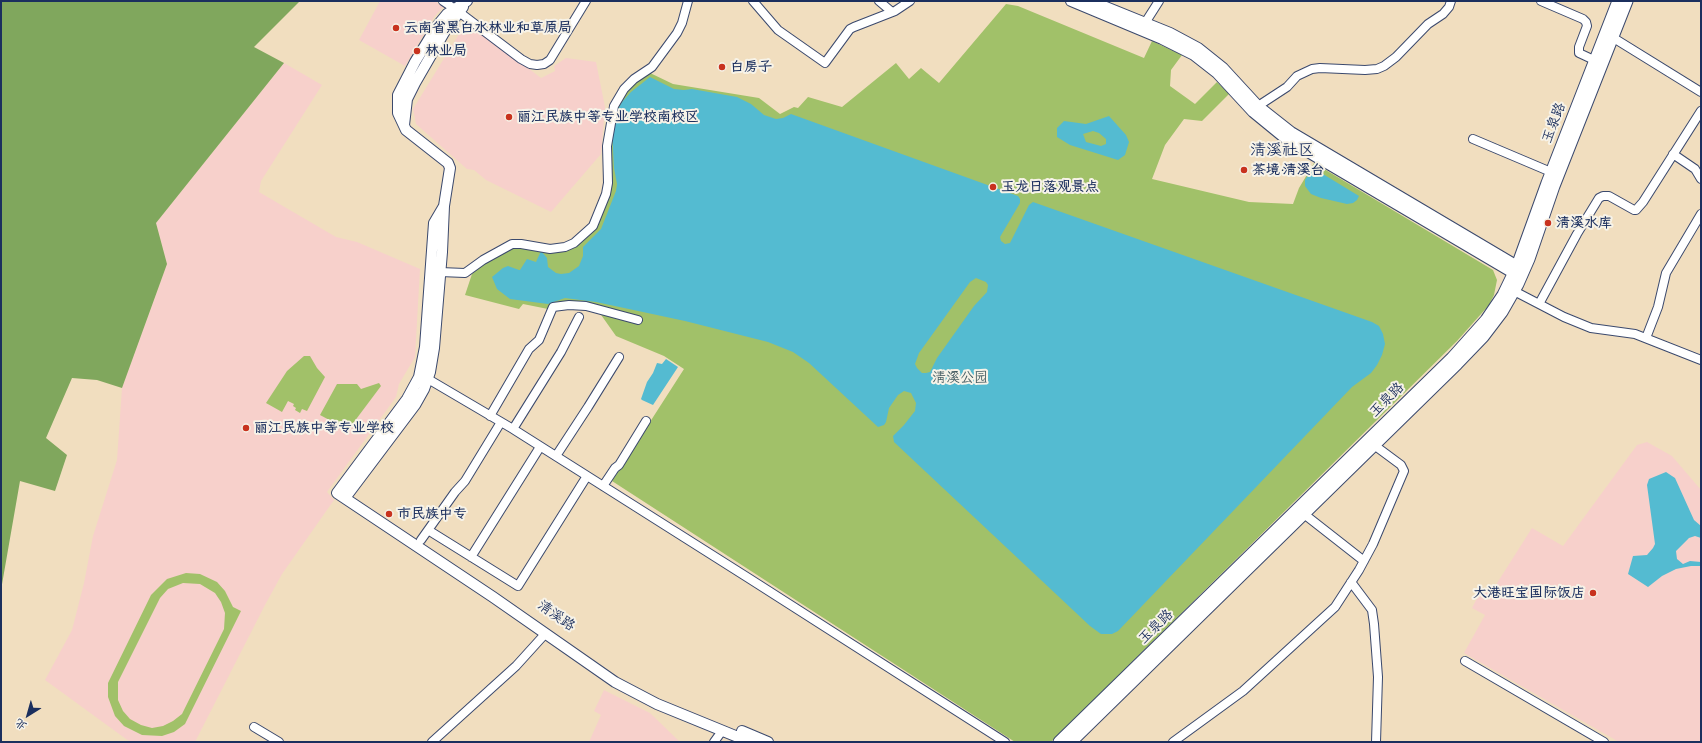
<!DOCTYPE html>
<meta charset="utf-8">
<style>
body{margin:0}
#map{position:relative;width:1702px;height:743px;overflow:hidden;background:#f1debf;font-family:Caveat,"LXGW WenKai TC",sans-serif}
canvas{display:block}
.frame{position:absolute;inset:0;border:2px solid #1b2f5e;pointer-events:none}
.north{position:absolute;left:8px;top:695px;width:40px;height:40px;-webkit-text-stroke:3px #f7f3e8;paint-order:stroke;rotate:217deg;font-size:11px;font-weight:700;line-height:16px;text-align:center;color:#1b2f5e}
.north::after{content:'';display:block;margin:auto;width:14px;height:18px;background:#1b2f5e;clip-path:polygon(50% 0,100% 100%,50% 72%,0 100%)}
</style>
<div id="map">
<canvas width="1702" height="743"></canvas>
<div class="frame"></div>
<div class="north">北</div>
</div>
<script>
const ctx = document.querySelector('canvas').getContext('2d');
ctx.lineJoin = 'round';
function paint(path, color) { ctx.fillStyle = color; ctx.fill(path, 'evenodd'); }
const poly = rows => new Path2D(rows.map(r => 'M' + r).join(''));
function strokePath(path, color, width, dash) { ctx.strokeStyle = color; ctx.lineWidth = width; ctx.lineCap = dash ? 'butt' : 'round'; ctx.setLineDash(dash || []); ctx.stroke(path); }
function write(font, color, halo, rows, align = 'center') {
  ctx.font = font + ' Caveat,"LXGW WenKai TC",sans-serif'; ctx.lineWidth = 4; ctx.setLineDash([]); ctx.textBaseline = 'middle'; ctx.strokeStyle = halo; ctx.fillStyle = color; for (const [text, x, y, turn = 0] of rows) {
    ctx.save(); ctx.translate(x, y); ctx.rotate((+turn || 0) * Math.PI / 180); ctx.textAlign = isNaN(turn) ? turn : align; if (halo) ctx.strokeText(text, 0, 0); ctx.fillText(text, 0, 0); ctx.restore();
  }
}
paint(poly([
 [380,1,435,1,443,7,434,17,405,66,359,40],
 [467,21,541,78,555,71,554,66,566,58,596,62,605,107,601,154,551,212,486,180,474,170,467,169,416,124,413,109],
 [284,63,322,85,261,181,259,192,336,237,357,242,420,269,415,357,399,384,396,397,327,492,334,500,282,574,265,605,195,742,132,742,126,739,45,680,72,630,84,583,93,536,117,460,122,388,167,264,156,223],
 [1647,442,1672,456,1701,490,1701,742,1619,742,1464,653,1485,615,1472,608,1479,594,1492,591,1532,528,1563,546,1637,445],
 [604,690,650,713,680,742,589,742,601,715,594,711]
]), '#f7d0cb');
paint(poly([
 [1006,4,1018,6,1144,58,1152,41,1182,55,1171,70,1170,86,1195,104,1217,82,1229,94,1202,121,1184,119,1165,145,1152,179,1249,202,1293,204,1299,188,1314,163,1493,270,1497,280,1494,295,1489,305,1457,341,1051,742,1015,742,612,481,684,369,664,356,616,336,599,312,586,308,548,309,523,304,519,309,465,295,472,274,484,263,510,249,576,246,595,230,599,223,609,194,610,138,614,114,628,89,648,72,673,84,759,98,780,114,794,107,798,108,808,97,842,107,896,63,909,79,921,68,939,83],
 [304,356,310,356,317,368,325,377,307,411,302,409,300,413,295,410,296,408,293,406,294,404,288,401,282,412,266,403,287,371],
 [379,383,381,386,348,430,320,415,337,384,357,384,361,389],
 [186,573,200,574,217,582,225,591,233,607,241,611,185,724,174,732,162,736,142,735,124,726,115,716,108,697,108,683,151,595,167,579],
 [183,583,200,584,215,593,221,602,225,613,224,629,182,714,173,721,163,726,152,728,141,725,130,719,123,711,118,700,118,682,160,598,168,589]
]), '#a1c169');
paint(poly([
 [1,1,300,1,254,47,284,63,156,223,167,264,122,388,97,380,72,378,46,438,67,455,55,491,20,481,1,590]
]), '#80a75d');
paint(poly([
 [650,77,674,89,684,90,692,89,737,97,751,104,764,115,776,119,783,118,791,114,1018,196,1020,199,1020,203,1000,237,1001,241,1005,244,1010,243,1029,205,1033,202,1372,322,1379,326,1383,334,1385,344,1382,355,1377,365,1371,373,1352,387,1118,631,1112,634,1101,634,1090,626,894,442,893,436,904,425,915,411,916,403,911,393,904,391,898,395,889,408,886,422,884,425,878,427,809,363,793,352,768,342,685,321,596,302,565,298,548,304,510,299,497,289,492,277,503,268,508,266,519,270,520,270,527,259,536,262,541,251,547,258,548,267,556,273,561,274,569,273,579,266,583,256,583,247,601,229,616,191,617,184,614,168,612,131,617,111,622,102,631,92],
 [976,278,986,282,988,285,987,292,974,306,937,358,930,372,926,373,922,373,917,368,915,364,919,353,970,282],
 [1109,116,1126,135,1129,142,1125,155,1118,160,1070,145,1057,137,1057,128,1064,121,1086,124],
 [1093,131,1099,133,1106,139,1106,144,1101,146,1086,142,1083,134],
 [1313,168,1359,196,1357,200,1353,203,1347,204,1321,198,1311,194,1305,186,1305,180],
 [666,359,678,367,653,405,642,400,641,399,647,382,653,373,657,363,662,364],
 [1666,472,1675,478,1694,520,1701,526,1701,538,1695,536,1689,538,1676,551,1677,559,1683,564,1690,561,1701,562,1701,566,1691,566,1676,569,1662,576,1648,587,1628,574,1633,556,1647,555,1653,548,1655,544,1647,485,1649,479]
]), '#54bbd1');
const minor = poly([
 [443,1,455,9],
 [753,1,778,30,825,63,850,29,854,27,895,11,910,1],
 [879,1,892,12],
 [1541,1,1583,19,1586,22,1587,26,1579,47,1579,53,1594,60],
 [459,12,521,59,530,64,537,65,544,64,550,60,586,1],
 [1145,23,1159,1],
 [1612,37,1701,92],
 [1258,106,1287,87,1297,76,1312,69,1320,68,1365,70,1377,69,1384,66,1396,57,1428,24,1443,14,1449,7,1451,1],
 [1473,139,1551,172],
 [1673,154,1695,169,1701,179],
 [440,272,465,273,483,260,512,244,521,244,550,249,565,247,574,243,593,226,606,194,608,183,607,146,614,106,624,89,634,79,652,67,677,33,682,23,688,1],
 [1514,291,1564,317,1591,328,1635,334,1701,360],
 [1539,304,1577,234,1599,198,1603,196,1609,196,1634,210,1636,210,1643,202,1701,111],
 [1646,338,1658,307,1666,273,1701,214],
 [428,379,513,429,750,579,1005,742],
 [490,416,529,349,539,340,553,307,569,305,586,306,638,320],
 [513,429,561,352,579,317],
 [556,456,588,407,619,357],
 [603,486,615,468,619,465,646,421],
 [1304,514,1364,561],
 [428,530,518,586,587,476],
 [421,540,455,492,465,481,501,422],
 [471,557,540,447],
 [1351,582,1372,610,1374,624,1378,677,1376,742],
 [1465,661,1604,742],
 [254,727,279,742],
 [432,742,516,666,545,634],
 [714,742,722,731],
 [1173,742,1243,691,1335,607,1359,570,1373,544,1404,471,1401,465,1374,445]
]);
const tertiary = poly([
 [1071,1,1162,39,1194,55,1217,73,1253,112,1286,139,1520,277],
 [1091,1,1170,33,1198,48,1223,68,1258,106,1291,132,1524,270],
 [404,125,407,99,415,83,445,31,463,7],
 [444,206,434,223,425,347,419,377,407,399,337,493,493,597,615,682,657,704,750,742],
 [345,498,415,405,424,389,430,372,434,348,442,252,444,206,450,168,448,163,406,130,398,113,398,95,415,62,437,26,447,14,467,1],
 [742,731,768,742]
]);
const secondary = poly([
 [1059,742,1452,358,1486,320,1503,295,1517,266,1547,183,1618,1],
 [1071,742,1457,364,1483,337,1502,312,1518,284,1529,259,1554,186,1627,1]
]);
strokePath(minor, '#3b496d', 10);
strokePath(tertiary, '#3b496d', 12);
strokePath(secondary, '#3b496d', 13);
strokePath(minor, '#fff', 8);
strokePath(tertiary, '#fff', 10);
strokePath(secondary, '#fff', 11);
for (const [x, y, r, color] of [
 [396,28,4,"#c8321e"],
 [417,51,4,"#c8321e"],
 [722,67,4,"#c8321e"],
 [509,117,4,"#c8321e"],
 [1244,170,4,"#c8321e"],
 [993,187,4,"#c8321e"],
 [1548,223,4,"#c8321e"],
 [246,428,4,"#c8321e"],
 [389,514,4,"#c8321e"],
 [1593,593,4,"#c8321e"]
]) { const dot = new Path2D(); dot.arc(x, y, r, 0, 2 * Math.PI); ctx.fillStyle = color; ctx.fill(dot); strokePath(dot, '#f7f3e8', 1.5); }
write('bold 14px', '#1b2f5e', '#f7f3e8', [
 ["云南省黑白水林业和草原局",404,28],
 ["林业局",425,51],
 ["白房子",730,67],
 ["丽江民族中等专业学校南校区",517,117],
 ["茶境·清溪台",1252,170],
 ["玉龙日落观景点",1001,187],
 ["清溪水库",1556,223],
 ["丽江民族中等专业学校",254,428],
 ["市民族中专",397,514],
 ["大港旺宝国际饭店",1585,593,"right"]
], 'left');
write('14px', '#1b2f5e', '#f7f3e8', [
 ["玉泉路",1554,123,-69],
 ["玉泉路",1387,400,-45],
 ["清溪路",556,616,35],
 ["玉泉路",1156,627,-44]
]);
write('14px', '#435b61', '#f7f3e8', [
 ["清溪公园",960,378]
]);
write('16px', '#1b2f5e', '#f7f3e8', [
 ["清溪社区",1282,151]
]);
</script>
